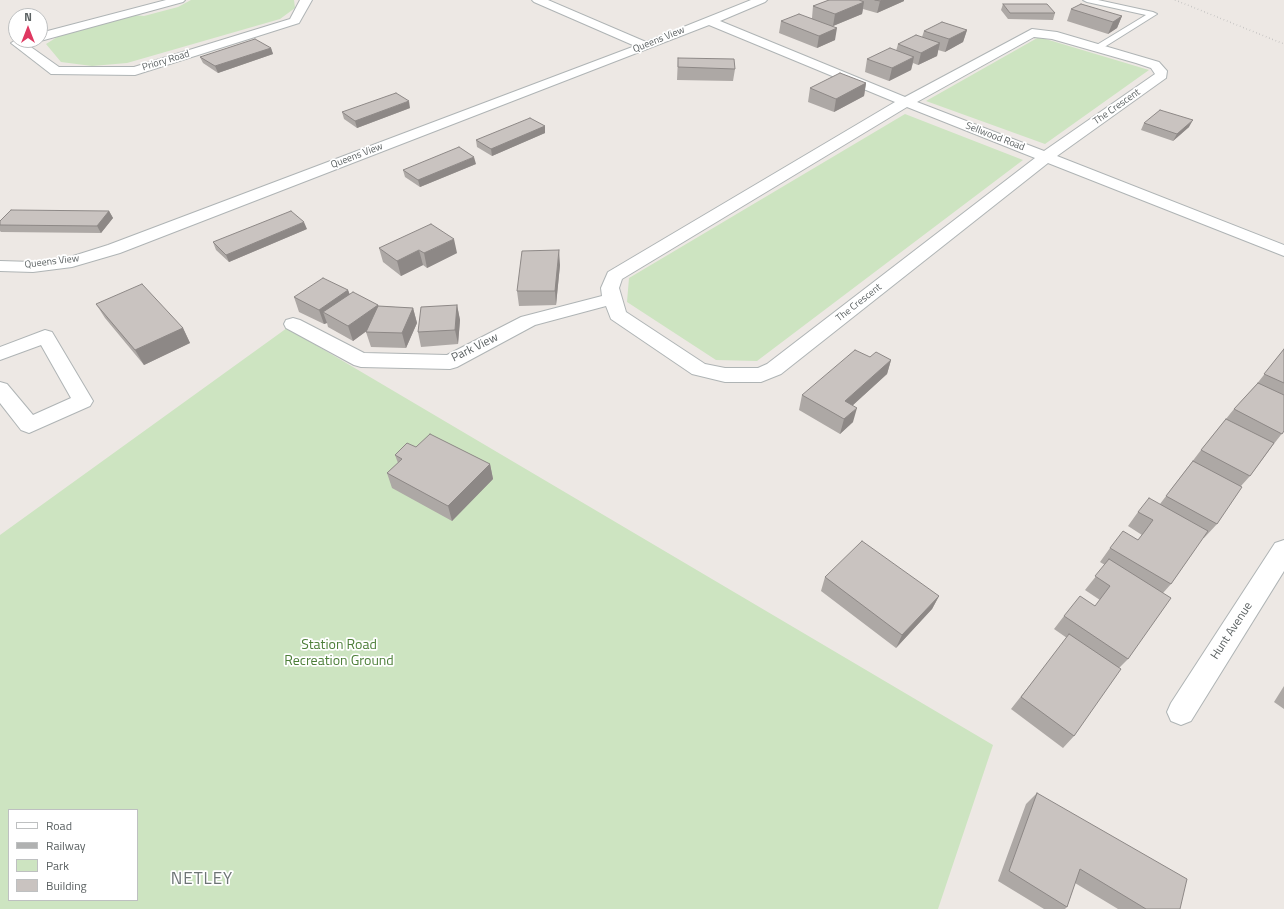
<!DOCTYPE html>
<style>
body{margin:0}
#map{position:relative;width:1284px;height:909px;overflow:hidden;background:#ede8e4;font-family:"Titillium Web",sans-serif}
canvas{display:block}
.legend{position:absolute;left:8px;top:809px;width:130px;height:92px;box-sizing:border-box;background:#fff;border:1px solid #bec0c1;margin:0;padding:5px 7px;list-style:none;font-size:12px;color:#5c6263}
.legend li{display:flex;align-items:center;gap:8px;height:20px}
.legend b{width:20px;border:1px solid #bec0c1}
.north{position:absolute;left:8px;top:8px;width:40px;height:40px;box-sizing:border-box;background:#fff;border:1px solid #bec0c1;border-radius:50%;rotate:0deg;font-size:11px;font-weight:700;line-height:16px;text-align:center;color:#5c6263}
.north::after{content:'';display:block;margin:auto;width:14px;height:18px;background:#df3861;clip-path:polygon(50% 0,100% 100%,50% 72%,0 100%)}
</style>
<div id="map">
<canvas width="1284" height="909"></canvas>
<ul class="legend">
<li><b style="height:5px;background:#fff"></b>Road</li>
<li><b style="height:5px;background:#b0b1b1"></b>Railway</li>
<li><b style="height:11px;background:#cde4c1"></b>Park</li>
<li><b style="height:11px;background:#c9c3c0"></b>Building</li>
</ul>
<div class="north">N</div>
</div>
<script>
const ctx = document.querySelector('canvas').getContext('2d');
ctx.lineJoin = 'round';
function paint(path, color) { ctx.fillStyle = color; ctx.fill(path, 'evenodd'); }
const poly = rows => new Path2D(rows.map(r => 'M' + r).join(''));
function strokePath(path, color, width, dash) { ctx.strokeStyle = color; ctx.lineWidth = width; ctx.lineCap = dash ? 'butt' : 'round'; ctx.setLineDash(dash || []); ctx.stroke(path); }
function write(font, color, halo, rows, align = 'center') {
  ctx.font = font + ' "Titillium Web",sans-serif'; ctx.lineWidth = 3.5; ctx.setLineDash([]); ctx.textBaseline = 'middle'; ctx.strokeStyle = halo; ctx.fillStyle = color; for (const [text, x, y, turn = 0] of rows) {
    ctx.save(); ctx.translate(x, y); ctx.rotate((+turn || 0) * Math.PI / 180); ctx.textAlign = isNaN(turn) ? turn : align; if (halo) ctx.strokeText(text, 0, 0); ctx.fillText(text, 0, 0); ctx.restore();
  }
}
paint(poly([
 [191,0,294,0,295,8,280,19,127,63,92,66,61,62,46,44,62,34,134,15,144,16,178,7],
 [1039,37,1149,70,1045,144,926,101],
 [905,114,1023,160,757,361,716,360,627,302,629,278],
 [287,328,993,745,938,909,0,909,0,535],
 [9,810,137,810,137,900,9,900]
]), '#cde4c1');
const service = poly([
 [1083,0,1098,0,1153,12,1157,14,1098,51,1095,50,1095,46,1146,15,1087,2,1083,0]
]);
const minor = poly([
 [166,0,185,0,183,2,44,40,40,41,38,40,40,40,40,33,166,0],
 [300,0,312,0,299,23,135,75,51,74,11,43,16,40,21,40,59,67,134,67,290,19,300,0],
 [532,0,548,0,646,42,751,0,767,0,765,2,720,21,905,97,1032,29,1057,32,1159,62,1167,71,1166,78,1057,156,1284,245,1284,256,1048,163,781,374,761,382,725,382,692,374,611,319,606,306,535,325,457,367,450,369,361,367,354,365,286,328,284,324,286,320,293,318,300,320,364,353,447,355,521,317,602,296,601,288,608,272,895,102,709,25,120,253,72,267,33,272,0,271,0,261,33,262,70,257,108,245,635,46,534,2,532,0],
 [1034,37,1052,39,1136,63,1151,68,1155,74,1044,151,917,102,1034,37],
 [907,107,1035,158,767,364,758,368,725,368,705,364,626,312,619,288,622,279,907,107],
 [45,330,52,332,93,401,90,406,29,433,21,430,0,403,0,382,7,384,33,415,71,398,41,345,0,360,0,347,45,330],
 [1284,540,1284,571,1191,721,1181,725,1171,721,1167,712,1171,703,1275,543,1284,540]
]);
strokePath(service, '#afb4b5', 2);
strokePath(minor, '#afb4b5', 2);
paint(service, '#fff');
paint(minor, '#fff');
strokePath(poly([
 [1175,0,1284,44]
]), '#b0b1b1', 1.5, [0.5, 3]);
paint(poly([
 [829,0,904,0,904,1,877,13,863,9,862,14,833,26,835,40,817,48,779,33,781,21,812,18,813,6],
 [1003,4,1055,13,1053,20,1008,19,1001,10],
 [1071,9,1122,16,1117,28,1108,34,1067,21],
 [967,30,963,42,945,52,938,50,937,56,918,65,913,63,911,70,889,81,865,72,867,59,896,51,898,44,922,37,924,31],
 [271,48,273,54,218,73,203,63,200,57],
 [678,58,735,69,733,81,677,80],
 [866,83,864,96,834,112,808,102,810,88],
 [410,108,357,128,344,119,342,112],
 [1144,123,1189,127,1173,141,1141,130],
 [545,126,545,133,492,156,477,147,476,140],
 [476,164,420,187,405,177,403,170],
 [109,211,113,218,101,233,1,232,0,231,0,225],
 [307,229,229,262,216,250,213,242],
 [379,248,457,253,427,268,423,265,401,276,383,262],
 [560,265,556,305,519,306,517,291],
 [348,290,350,295,378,305,378,306,413,308,417,323,406,348,371,347,366,332,367,330,353,341,328,327,327,323,324,324,299,312,294,297],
 [96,304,183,328,190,343,144,365,105,318],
 [457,305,460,320,458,344,421,347,418,332],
 [1284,349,1284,431,1273,445,1250,476,1241,486,1217,524,1204,538,1203,537,1171,584,1163,593,1128,659,1119,668,1074,736,1063,748,1011,709,1067,638,1054,629,1064,616,1095,606,1100,600,1085,590,1105,565,1100,562,1110,548,1138,540,1142,535,1128,526,1138,512,1160,504,1201,450,1234,409,1256,385],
 [870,357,891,360,887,374,853,405,853,422,840,434,799,410,802,395],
 [416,447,490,464,493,479,452,521,392,488,387,473,398,463,395,455],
 [825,577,939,596,932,609,896,648,821,591],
 [1284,686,1284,709,1274,702],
 [1037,793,1180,909,1118,909,1075,883,1067,907,1065,909,1044,909,998,881,1026,804]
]), '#ada8a5');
paint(poly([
 [883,0,904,0,904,1,877,13,880,1],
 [864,2,862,14,833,26,835,14],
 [1122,16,1117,28,1108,34,1113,22],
 [837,28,835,40,817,48,819,36],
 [967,30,963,42,945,52,949,39],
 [940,43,937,56,918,65,921,53],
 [271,48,273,54,218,73,215,66],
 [914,57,911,70,889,81,892,68],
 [866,83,864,96,834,112,836,99],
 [409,101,410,108,357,128,355,121],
 [1193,120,1189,127,1173,141,1177,134],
 [545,126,545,133,492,156,491,149],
 [474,157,476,164,420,187,418,180],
 [109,211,113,218,101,233,97,226],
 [304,222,307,229,229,262,226,255],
 [454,239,457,253,427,268,424,253],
 [419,250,423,265,401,276,397,261],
 [559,250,560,265,556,305,555,291],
 [348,290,353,304,323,312,327,323,324,324,319,310],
 [378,305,382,320,353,341,348,326],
 [457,305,460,320,458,344,455,330],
 [413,308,417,323,406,348,402,333],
 [183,328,190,343,144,365,135,350],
 [891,360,887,374,841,416,845,401],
 [857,408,853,422,840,434,844,419],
 [490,464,493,479,452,521,448,506],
 [939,596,932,609,896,648,902,635]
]), '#8d8886');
const building = poly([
 [829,0,859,0,864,2,835,14,813,6,829,0],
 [875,0,883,0,880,1,875,0],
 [1003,4,1047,4,1055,13,1010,13,1003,4],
 [1081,4,1122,16,1113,22,1071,9,1081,4],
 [799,14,837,28,819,36,781,21,799,14],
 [942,22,967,30,949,39,924,31,942,22],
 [916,35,940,43,921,53,898,44,916,35],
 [255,39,271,48,215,66,200,57,255,39],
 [890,48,914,57,892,68,867,59,890,48],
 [678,58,734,59,735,69,678,67,678,58],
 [840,73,866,83,836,99,810,88,840,73],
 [396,93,409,101,355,121,342,112,396,93],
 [1160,110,1193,120,1177,134,1144,123,1160,110],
 [530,118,545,126,491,149,476,140,530,118],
 [459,147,474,157,418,180,403,170,459,147],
 [11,210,109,211,97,226,0,225,0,221,11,210],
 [291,211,304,222,226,255,213,242,291,211],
 [431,224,454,239,424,253,419,250,397,261,379,248,431,224],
 [559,250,555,291,517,291,522,251,559,250],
 [323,278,348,290,319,310,294,297,323,278],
 [142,284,183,328,135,350,96,304,142,284],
 [353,292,378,305,348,326,323,312,353,292],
 [457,305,455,330,418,332,421,307,457,305],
 [378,306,413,308,402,333,366,332,378,306],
 [1284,349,1284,383,1264,374,1284,349],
 [855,350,870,357,876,352,891,360,845,401,857,408,844,419,802,395,855,350],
 [1258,383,1284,395,1284,431,1282,434,1234,409,1258,383],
 [1226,419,1274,443,1250,476,1201,450,1226,419],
 [430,434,490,464,448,506,387,473,402,459,395,455,407,443,416,447,430,434],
 [1193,461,1242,487,1217,524,1166,496,1193,461],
 [1149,498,1208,531,1171,584,1110,548,1123,531,1138,540,1145,531,1153,520,1138,512,1149,498],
 [862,541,939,596,902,635,825,577,862,541],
 [1109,559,1171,598,1128,659,1064,616,1080,596,1095,606,1110,586,1095,576,1109,559],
 [1069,634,1121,669,1074,736,1021,697,1069,634],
 [1037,793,1187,879,1180,909,1146,909,1080,869,1067,907,1009,871,1037,793]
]);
paint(building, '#c9c3c0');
strokePath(building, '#8d8886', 1);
write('10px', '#5c6263', '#fff', [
 ["Queens View",659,40,-22],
 ["Priory Road",166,61,-17],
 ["The Crescent",1117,107,-35],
 ["Sellwood Road",995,137,21],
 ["Queens View",357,156,-21],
 ["Queens View",52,262,-7],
 ["The Crescent",859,303,-38]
]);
write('12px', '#5c6263', '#fff', [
 ["Park View",475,348,-26],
 ["Hunt Avenue",1232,631,-57]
]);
write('14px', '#4c7e38', '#fff', [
 ["Station Road",339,646],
 ["Recreation Ground",339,662]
]);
ctx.letterSpacing = '1px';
write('17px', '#6d7475', '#fff', [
 ["NETLEY",202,880]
]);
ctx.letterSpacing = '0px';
</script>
